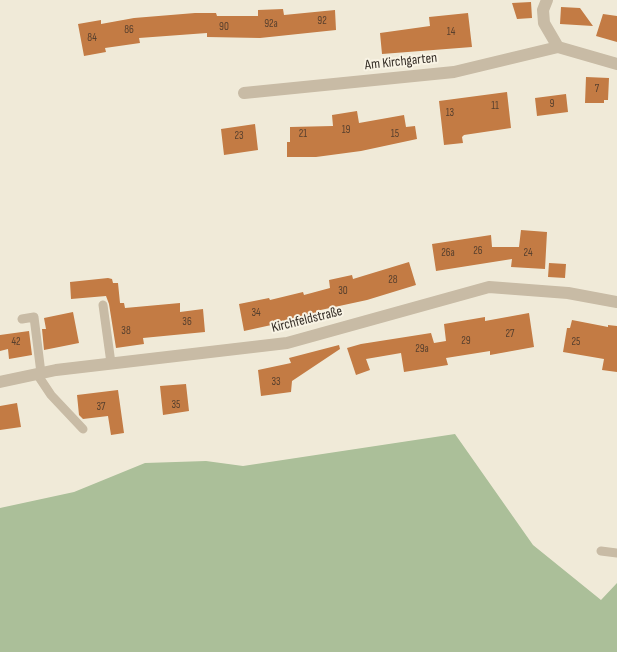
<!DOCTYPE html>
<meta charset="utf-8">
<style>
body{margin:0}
canvas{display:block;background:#f0ead8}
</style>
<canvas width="617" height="652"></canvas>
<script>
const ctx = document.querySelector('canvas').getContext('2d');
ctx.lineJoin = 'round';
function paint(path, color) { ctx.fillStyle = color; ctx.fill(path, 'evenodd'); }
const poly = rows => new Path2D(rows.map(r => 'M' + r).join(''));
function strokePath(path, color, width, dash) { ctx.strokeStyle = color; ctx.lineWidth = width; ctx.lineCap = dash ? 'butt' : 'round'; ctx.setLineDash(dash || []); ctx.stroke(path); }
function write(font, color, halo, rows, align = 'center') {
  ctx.font = font + ' "Sofia Sans Condensed",sans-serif'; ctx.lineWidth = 4; ctx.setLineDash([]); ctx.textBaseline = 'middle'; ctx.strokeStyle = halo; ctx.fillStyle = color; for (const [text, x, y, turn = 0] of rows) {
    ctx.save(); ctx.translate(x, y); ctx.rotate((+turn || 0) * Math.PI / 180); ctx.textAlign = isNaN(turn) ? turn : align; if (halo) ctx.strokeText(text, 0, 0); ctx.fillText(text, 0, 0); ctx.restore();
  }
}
paint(poly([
 [455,434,533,545,601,600,617,583,617,652,0,652,0,508,74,492,145,463,206,461,243,466]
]), '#abbf99');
paint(poly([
 [531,2,532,18,517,19,512,3],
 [561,7,580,8,593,26,560,24],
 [283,9,284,15,335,10,336,30,260,38,207,37,207,33,139,38,140,43,105,48,106,52,84,56,78,24,101,20,101,24,134,18,195,13,216,13,217,16,258,16,258,10],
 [468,13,472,47,382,54,380,33,430,26,429,17],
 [603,14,617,16,617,42,596,36],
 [586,77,609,78,608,100,604,100,604,103,585,103],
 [507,92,511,128,464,135,462,137,463,143,444,145,439,101],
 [566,94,568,112,537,116,535,98],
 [357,111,359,123,404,115,406,127,415,126,417,139,361,151,316,157,287,157,287,142,290,142,290,127,333,126,332,115],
 [255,124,258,150,224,155,221,129],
 [521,230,547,232,545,269,511,267,512,259,436,271,432,244,491,235,492,247,519,247],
 [409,262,416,285,367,300,316,311,317,315,244,331,239,304,269,298,270,300,303,292,304,295,330,288,329,280,352,275,353,279],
 [549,263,566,264,565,278,548,277],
 [108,278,112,279,113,283,118,283,120,303,124,303,125,308,180,303,180,312,203,309,205,332,143,338,144,344,116,348,109,304,106,296,71,299,70,282],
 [73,312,79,343,44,350,42,329,46,329,44,318],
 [529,313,534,347,490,355,490,351,446,358,448,365,404,372,401,353,366,359,370,370,356,375,347,348,361,344,431,333,434,343,446,341,444,324,485,317,485,321],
 [572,320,608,327,608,325,617,326,617,372,602,370,604,359,563,352,567,328,570,328],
 [29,331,32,355,9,359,8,349,0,351,0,335],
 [339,345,340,349,292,381,291,392,261,396,258,370,291,363,289,358],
 [186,384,189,411,163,415,160,386],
 [118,390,124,433,111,435,108,416,83,419,79,415,77,395],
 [17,403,21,427,0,430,0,406]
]), '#c37b44');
strokePath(poly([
 [103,305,111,363],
 [22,319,34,317,41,373],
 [37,374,51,395,83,429],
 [601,551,617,553]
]), '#c8bba5', 9);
strokePath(poly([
 [547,0,543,10,544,23,558,47],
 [244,93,454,72,558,47,617,64],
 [0,382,56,370,287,343,489,287,568,293,617,302]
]), '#c8bba5', 12);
write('11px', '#58402e', null, [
 ["92",322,21],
 ["92a",271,24],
 ["90",224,27],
 ["86",129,30],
 ["14",451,32],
 ["84",92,38],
 ["7",597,89],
 ["9",552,104],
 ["11",495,106],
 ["13",450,113],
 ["19",346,130],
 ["21",303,134],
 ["15",395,134],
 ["23",239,136],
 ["26",478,251],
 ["26a",448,253],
 ["24",528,253],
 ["28",393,280],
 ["30",343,291],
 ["34",256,313],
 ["36",187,322],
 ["38",126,331],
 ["27",510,334],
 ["29",466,341],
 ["42",16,342],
 ["25",576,342],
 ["29a",422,349],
 ["33",276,382],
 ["35",176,405],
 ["37",101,407]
]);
write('14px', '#342d26', '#f8f3e4', [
 ["Am Kirchgarten",401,62,-6],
 ["Kirchfeldstraße",307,320,-14]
]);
</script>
